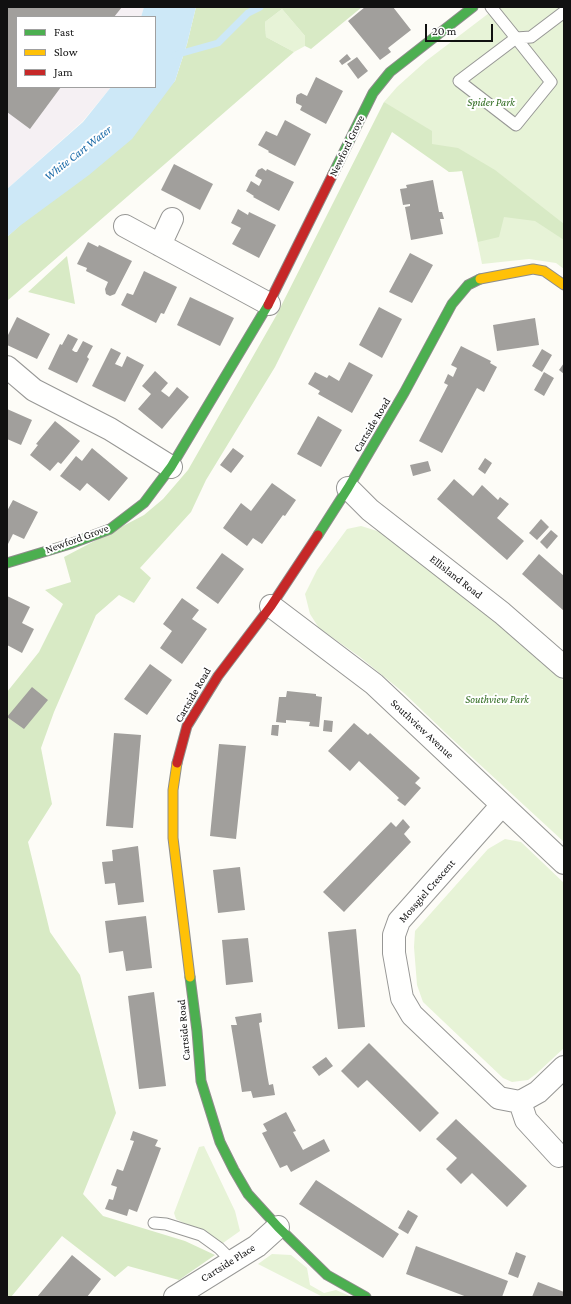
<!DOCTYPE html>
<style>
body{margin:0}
#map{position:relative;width:571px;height:1304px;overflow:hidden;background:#fdfcf7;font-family:"Crimson Pro",serif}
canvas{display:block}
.frame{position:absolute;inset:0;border:8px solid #111;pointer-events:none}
.legend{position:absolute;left:16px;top:16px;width:140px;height:72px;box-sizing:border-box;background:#fff;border:1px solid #a0a0a0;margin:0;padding:5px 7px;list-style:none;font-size:12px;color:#111}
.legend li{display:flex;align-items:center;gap:8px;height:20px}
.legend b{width:20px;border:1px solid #a0a0a0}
.scale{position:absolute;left:425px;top:24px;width:68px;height:18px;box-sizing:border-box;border:2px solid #111;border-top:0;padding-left:5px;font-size:12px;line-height:14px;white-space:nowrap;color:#111;-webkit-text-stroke:3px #fff;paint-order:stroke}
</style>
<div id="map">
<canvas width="571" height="1304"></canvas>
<div class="frame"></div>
<ul class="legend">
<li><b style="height:5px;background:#4caf50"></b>Fast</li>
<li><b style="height:5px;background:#ffc107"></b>Slow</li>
<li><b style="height:5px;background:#c62828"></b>Jam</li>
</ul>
<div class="scale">20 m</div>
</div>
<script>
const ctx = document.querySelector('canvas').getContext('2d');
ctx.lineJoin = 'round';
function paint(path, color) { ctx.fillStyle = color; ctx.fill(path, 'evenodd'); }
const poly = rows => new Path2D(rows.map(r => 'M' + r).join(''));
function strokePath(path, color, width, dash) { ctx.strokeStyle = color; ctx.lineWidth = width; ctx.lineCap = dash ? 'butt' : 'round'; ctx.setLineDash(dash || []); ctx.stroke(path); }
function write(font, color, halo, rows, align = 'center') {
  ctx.font = font + ' "Crimson Pro",serif'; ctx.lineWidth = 4; ctx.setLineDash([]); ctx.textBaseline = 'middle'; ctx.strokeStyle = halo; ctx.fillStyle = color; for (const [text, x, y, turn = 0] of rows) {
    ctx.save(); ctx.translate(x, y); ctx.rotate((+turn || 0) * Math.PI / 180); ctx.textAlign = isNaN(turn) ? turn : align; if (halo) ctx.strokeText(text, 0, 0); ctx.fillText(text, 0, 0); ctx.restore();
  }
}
paint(poly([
 [7,7,144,7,141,17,17,17,17,87,111,87,83,121,7,189]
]), '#f5f0f3');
paint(poly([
 [497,7,564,7,564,269,556,263,529,259,482,264,463,171,449,172,384,102,397,87,426,61],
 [282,9,305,36,305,46,294,52,266,37,265,22],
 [361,526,387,534,494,619,564,681,564,842,450,737,404,693,360,657,319,628,310,614,305,594,317,570,347,529],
 [505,839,521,842,564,883,564,1048,536,1074,528,1080,512,1082,503,1078,423,1002,417,985,414,947,415,931,488,849],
 [204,1146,235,1211,240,1231,223,1243,176,1219,174,1213,199,1147],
 [272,1254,291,1255,307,1268,310,1285,324,1293,336,1290,352,1297,323,1297,258,1264]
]), '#e7f3d7');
paint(poly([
 [196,7,362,7,311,49,305,46,305,36,282,9,265,22,266,37,294,52,7,301,7,237,175,81,187,44],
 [384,102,432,131,432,144,458,148,495,170,564,224,564,240,535,221,504,217,499,237,478,242,462,171,449,172,392,132,275,367,206,480,191,512,140,568,151,578,134,603,119,595,96,615,54,712,41,748,52,804,28,842,50,932,80,975,116,1113,83,1194,103,1216,185,1241,215,1255,179,1280,128,1266,115,1277,62,1236,11,1297,7,1297,7,692,39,652,63,604,45,590,71,582,64,557,144,515,163,499,188,470,276,316],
 [67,256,75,304,28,292]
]), '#d8eac5');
paint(poly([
 [144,7,196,7,187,44,175,81,132,139,89,175,21,225,7,237,7,189,83,122,111,87,155,87,155,17,141,17]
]), '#cde8f7');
strokePath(poly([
 [175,55,218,43,248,13,260,7]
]), '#cde8f7', 7);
paint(poly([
 [7,7,122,7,114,17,17,17,17,87,61,87,30,129,7,112],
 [365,7,393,7,411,30,388,48,391,52,380,60,348,21],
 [347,54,351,59,342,65,339,61],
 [357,57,368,71,358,79,347,64],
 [316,77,343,91,326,124,300,110,302,106,296,103,296,98,297,95,301,93,307,96],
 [285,120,311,134,295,166,268,152,269,151,258,145,266,131,277,136],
 [174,164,213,184,200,210,161,190],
 [262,168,266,171,267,169,294,182,279,211,253,197,254,196,246,191,251,181,259,186,262,180,255,176,258,170],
 [433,180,439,212,442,212,444,219,440,219,443,234,411,240,405,207,410,206,410,204,403,205,400,189,407,188,406,185],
 [238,209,248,215,249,212,276,225,259,258,232,244,241,228,231,223],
 [88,242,98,247,99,245,132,261,115,294,110,296,106,294,105,289,108,282,86,271,87,268,77,264],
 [410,253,433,265,412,303,389,292],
 [144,271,177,287,164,314,161,313,156,323,121,305,127,293,133,295],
 [190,297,234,318,220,346,177,325],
 [379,307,402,319,382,358,359,345],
 [17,317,50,334,37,359,7,345,7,337],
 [535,318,539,345,497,351,493,325],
 [68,334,78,339,72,350,75,352,77,352,83,341,93,346,87,357,89,359,77,383,48,369,60,344,62,345],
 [461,346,491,361,490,363,497,367,484,392,477,388,442,453,419,441,448,385,444,383,448,374,453,377,457,368,451,365],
 [111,348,121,353,115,364,122,367,127,356,144,365,125,402,92,386],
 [542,349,552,355,542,372,532,366],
 [349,362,373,375,352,413,318,394,320,391,308,384,315,372,327,378,329,375,339,381],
 [564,363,564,374,559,370],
 [155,371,168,383,161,391,169,397,177,387,189,397,162,429,138,409,151,394,142,386],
 [544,372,554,378,544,396,534,390],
 [7,409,32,420,21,445,7,439],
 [318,416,342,430,321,467,297,454],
 [55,421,80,441,61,464,58,462,50,471,30,455,38,445,36,444],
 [92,448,128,478,109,501,87,483,80,491,60,476,76,456,82,461],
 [233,448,244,456,231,473,220,465],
 [485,458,492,463,485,474,478,469],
 [428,461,431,471,413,476,410,465],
 [454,479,473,496,482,485,498,500,500,497,509,504,497,518,524,541,507,560,437,499],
 [272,483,296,500,285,516,283,515,262,544,253,538,247,546,223,528,241,503,251,511],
 [13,500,38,512,24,539,13,534,8,544,7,543,7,511],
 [541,519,549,527,537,540,529,533],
 [551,530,558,536,547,549,540,542],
 [222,553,244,569,218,604,196,588],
 [539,554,564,576,564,611,522,574],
 [7,596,30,607,22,623,34,629,22,653,7,645],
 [182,598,199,610,192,619,207,629,182,664,160,648,172,631,163,624],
 [150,664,172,680,147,715,124,699],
 [32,687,48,700,24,729,7,717],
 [287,691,316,694,316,696,322,697,319,727,309,726,310,722,286,720,286,723,276,722,279,697,286,697],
 [324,720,333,721,332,732,323,731],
 [354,723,368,735,370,733,420,778,415,783,421,788,405,806,397,800,399,798,359,761,350,771,328,751],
 [272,725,279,725,278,736,271,735],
 [114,733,141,735,133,828,106,826],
 [219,744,246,746,236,839,210,836],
 [403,819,410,827,404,834,411,842,344,912,323,892,391,822,396,827],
 [138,846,144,902,118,905,115,883,105,884,102,862,113,861,112,850],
 [240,867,245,910,218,913,213,870],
 [146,916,152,968,126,971,123,951,109,953,105,921],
 [356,929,365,1027,338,1029,328,932],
 [248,938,253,982,226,985,222,940],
 [154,992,166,1086,139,1089,128,996],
 [261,1013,262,1022,259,1023,267,1074,269,1085,273,1084,275,1095,253,1098,251,1091,242,1092,231,1025,237,1025,235,1017],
 [369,1043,439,1113,420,1132,367,1080,358,1088,341,1071],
 [326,1057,333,1066,319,1076,312,1067],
 [286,1112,296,1131,293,1132,303,1150,324,1139,330,1151,291,1172,287,1165,280,1168,262,1133,267,1131,263,1124],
 [456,1119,527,1186,507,1207,472,1173,461,1184,446,1169,457,1158,436,1139],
 [133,1131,158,1140,155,1146,161,1148,137,1212,129,1209,127,1216,105,1209,109,1199,113,1200,117,1187,111,1185,117,1169,123,1171,134,1141,130,1140],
 [316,1180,399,1234,383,1258,299,1204],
 [408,1210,418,1216,408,1234,398,1228],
 [416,1246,508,1281,502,1297,467,1297,406,1274],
 [516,1252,526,1256,518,1278,508,1274],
 [72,1255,101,1279,87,1297,37,1297],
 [538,1282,564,1292,564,1297,532,1297]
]), '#a19f9c');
const lane = poly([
 [491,7,516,38,551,82,516,125,459,81,516,38,531,37,564,12],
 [154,1223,166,1224,201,1235,219,1248,232,1261]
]);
const street = poly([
 [125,226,269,304],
 [160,245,172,219],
 [7,367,34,390,110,429,171,467],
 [348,488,370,510,502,613,564,667],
 [271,606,374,684,564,863],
 [502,805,399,921,394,935,394,953,402,998,412,1015,499,1098,520,1102,538,1092,564,1067],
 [520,1102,526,1120,559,1156],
 [175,1297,257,1246,278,1227]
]);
const fast = poly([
 [333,174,373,93,390,72,473,7],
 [318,535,348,488,404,393,452,304,468,285,480,279],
 [7,563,70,544,110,529,144,503,171,467,268,305],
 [190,977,197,1031,201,1081,220,1142,234,1170,248,1194,278,1227,327,1275,366,1297]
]);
const slow = poly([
 [480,279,533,269,544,271,564,285],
 [177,763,173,790,173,838,190,977]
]);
const jam = poly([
 [268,305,333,174],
 [177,763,187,726,218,676,271,606,318,535]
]);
strokePath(lane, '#979795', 13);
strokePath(street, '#979795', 24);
strokePath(fast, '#8e8d8b', 11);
strokePath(slow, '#8e8d8b', 11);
strokePath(jam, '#8e8d8b', 11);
strokePath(lane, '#fffffe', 11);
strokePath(street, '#fffffe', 22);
strokePath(fast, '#4caf50', 9);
strokePath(slow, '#ffc107', 9);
strokePath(jam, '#c62828', 9);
write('italic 11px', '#2f6b1f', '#fff', [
 ["Spider Park",491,103],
 ["Southview Park",497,700]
]);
write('11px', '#111', '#fff', [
 ["Newford Grove",347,146,-64],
 ["Cartside Road",372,425,-59],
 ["Newford Grove",77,539,-20],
 ["Ellisland Road",456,577,38],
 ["Cartside Road",193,695,-60],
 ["Southview Avenue",422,729,43],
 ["Mossgiel Crescent",427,891,-49],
 ["Cartside Road",184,1030,-95],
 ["Cartside Place",228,1263,-32]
]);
write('italic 12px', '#1768a6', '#fff', [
 ["White Cart Water",78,153,-38]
]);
</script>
